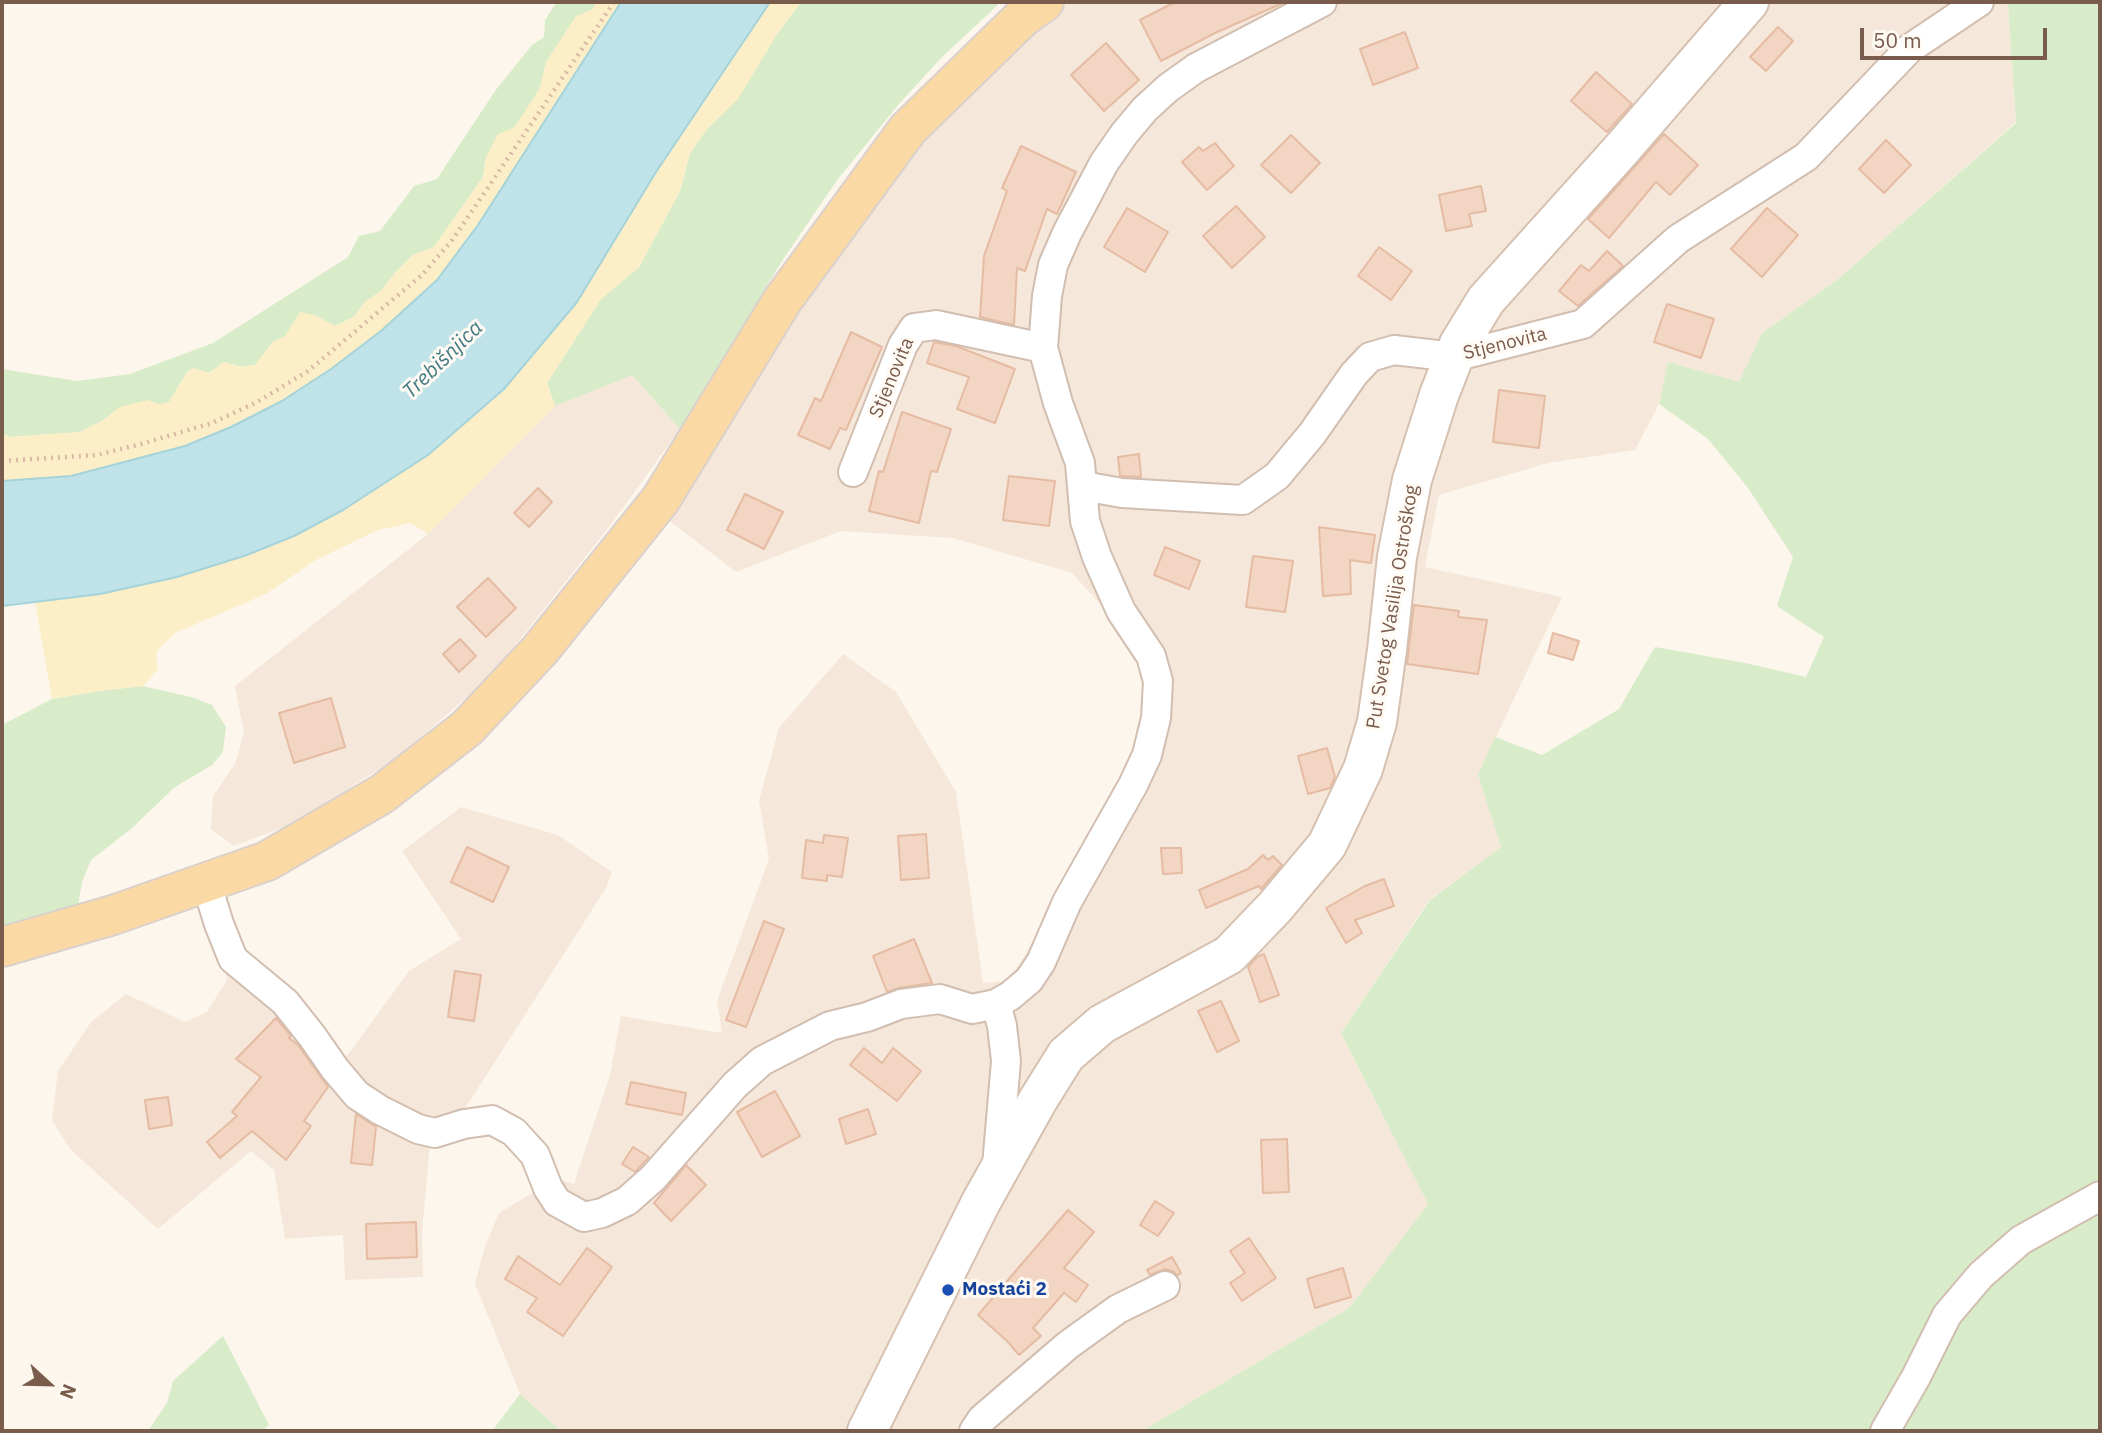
<!DOCTYPE html>
<meta charset="utf-8">
<style>
body{margin:0}
#map{position:relative;width:2102px;height:1433px;overflow:hidden;background:#fdf6ec;font-family:"IBM Plex Sans",sans-serif}
canvas{display:block}
.frame{position:absolute;inset:0;border:4px solid #7a5c4d;pointer-events:none}
.north{position:absolute;left:14px;top:1349px;width:70px;height:70px;-webkit-text-stroke:5px #fffaf3;paint-order:stroke;rotate:112deg;font-size:19px;font-weight:700;line-height:28px;text-align:center;color:#7a5c4d}
.north::after{content:'';display:block;margin:auto;width:24px;height:32px;background:#7a5c4d;clip-path:polygon(50% 0,100% 100%,50% 72%,0 100%)}
.scale{position:absolute;left:1860px;top:28px;width:187px;height:32px;box-sizing:border-box;border:4px solid #7a5c4d;border-top:0;padding-left:9px;font-size:21px;line-height:24px;white-space:nowrap;color:#7a5c4d;-webkit-text-stroke:5px #fffaf3;paint-order:stroke}
</style>
<div id="map">
<canvas width="2102" height="1433"></canvas>
<div class="frame"></div>
<div class="north">N</div>
<div class="scale">50 m</div>
</div>
<script>
const ctx = document.querySelector('canvas').getContext('2d');
ctx.lineJoin = 'round';
function paint(path, color) { ctx.fillStyle = color; ctx.fill(path, 'evenodd'); }
const poly = rows => new Path2D(rows.map(r => 'M' + r).join(''));
function strokePath(path, color, width, dash) { ctx.strokeStyle = color; ctx.lineWidth = width; ctx.lineCap = dash ? 'butt' : 'round'; ctx.setLineDash(dash || []); ctx.stroke(path); }
function write(font, color, halo, rows, align = 'center') {
  ctx.font = font + ' "IBM Plex Sans",sans-serif'; ctx.lineWidth = 6; ctx.setLineDash([]); ctx.textBaseline = 'middle'; ctx.strokeStyle = halo; ctx.fillStyle = color; for (const [text, x, y, turn = 0] of rows) {
    ctx.save(); ctx.translate(x, y); ctx.rotate((+turn || 0) * Math.PI / 180); ctx.textAlign = isNaN(turn) ? turn : align; if (halo) ctx.strokeText(text, 0, 0); ctx.fillText(text, 0, 0); ctx.restore();
  }
}
paint(poly([
 [1066,2,2010,2,2008,4,2016,122,1837,280,1762,333,1739,383,1668,362,1659,404,1635,450,1548,463,1439,495,1425,567,1562,597,1478,775,1501,847,1429,900,1341,1033,1428,1204,1349,1308,1142,1431,561,1431,520,1394,475,1284,484,1249,499,1213,557,1178,574,1184,610,1075,621,1016,722,1033,717,1001,769,859,759,801,779,728,843,654,896,692,956,792,983,983,1007,981,1024,957,1131,764,1143,719,1146,679,1139,653,1101,605,1072,573,953,538,841,531,736,572,667,519,744,400,832,257,913,149,974,83],
 [631,374,680,429,609,527,491,676,397,758,294,823,234,846,211,829,213,796,235,764,244,733,235,686,428,534,555,406],
 [461,807,558,835,612,872,606,888,459,1118,430,1143,422,1233,423,1277,345,1280,343,1235,285,1239,274,1170,251,1151,158,1229,70,1149,52,1120,58,1071,91,1022,126,994,185,1022,207,1012,227,980,224,967,247,958,304,1000,344,1060,409,971,461,939,402,851]
]), '#f5e8da');
paint(poly([
 [557,2,598,2,546,62,541,88,515,127,486,157,483,177,434,247,413,255,395,273,382,290,365,302,354,317,335,326,314,315,285,336,273,342,255,365,241,367,224,362,209,373,194,369,188,371,169,402,159,405,121,407,102,421,80,432,10,437,2,433,2,369,77,381,130,374,213,343,348,257,359,236,380,231,414,186,437,179,495,91,532,45,544,37,545,20],
 [801,2,1001,2,941,58,898,105,838,179,782,261,680,429,632,375,555,406,547,383,601,299,639,267,680,191,690,153,706,130,738,98,777,34],
 [2010,2,2100,2,2100,1431,1142,1431,1349,1308,1428,1204,1341,1033,1430,900,1501,847,1478,775,1495,737,1542,755,1619,709,1655,647,1745,663,1806,677,1824,637,1777,606,1793,557,1748,488,1708,439,1659,404,1668,362,1739,382,1762,333,1837,280,2016,123,2008,4],
 [143,686,191,697,212,705,226,727,223,752,212,765,175,787,132,828,91,860,82,882,78,906,2,926,2,725,52,699,98,691],
 [223,1336,269,1425,262,1431,148,1431,167,1403,173,1381],
 [520,1394,561,1431,492,1431]
]), '#d8ecc9');
paint(poly([
 [598,2,621,2,478,225,437,280,381,331,331,369,282,401,231,427,185,446,71,476,2,481,2,433,10,437,80,432,102,421,120,407,148,400,159,404,169,402,188,371,194,368,209,373,224,362,241,367,255,365,273,342,285,336,300,312,314,315,335,326,354,317,365,302,382,290,395,273,413,255,434,247,483,177,486,157,498,134,515,127,540,88,546,62,576,16,591,10],
 [770,2,801,2,777,34,738,99,706,130,690,153,680,191,639,267,601,299,547,383,555,406,428,534,411,523,378,530,316,560,266,594,175,633,156,652,158,669,143,686,98,691,52,699,35,602,100,594,177,577,247,555,294,536,343,510,428,455,504,389,577,302,656,172]
]), '#fcefc7');
const water = poly([
 [621,2,770,2,656,172,577,302,504,389,428,455,343,510,294,536,247,555,177,577,100,594,2,606,2,481,71,476,185,446,231,427,282,401,331,369,381,331,437,280,478,225,621,2]
]);
paint(water, '#bfe3e8');
strokePath(water, '#a5d3da', 2);
const building = poly([
 [1175,2,1285,2,1215,33,1161,61,1140,20,1175,2],
 [1778,27,1793,41,1766,71,1750,57,1778,27],
 [1405,32,1418,68,1373,85,1360,49,1405,32],
 [1106,43,1139,80,1104,111,1071,75,1106,43],
 [1596,72,1632,104,1607,132,1571,101,1596,72],
 [1664,134,1698,165,1670,195,1656,182,1609,238,1588,219,1664,134],
 [1291,135,1320,163,1291,193,1261,165,1291,135],
 [1886,140,1911,165,1884,193,1859,169,1886,140],
 [1215,143,1234,166,1207,190,1182,162,1199,147,1203,151,1215,143],
 [1021,146,1076,172,1057,214,1047,209,1025,271,1017,268,1014,325,980,317,984,256,1007,191,1002,188,1021,146],
 [1481,186,1486,211,1469,214,1472,226,1446,231,1439,195,1481,186],
 [1236,206,1265,237,1232,268,1203,236,1236,206],
 [1127,208,1168,232,1145,272,1104,247,1127,208],
 [1767,208,1798,235,1762,277,1731,249,1767,208],
 [1379,247,1412,271,1391,300,1358,276,1379,247],
 [1607,251,1623,266,1578,306,1559,291,1581,265,1589,271,1607,251],
 [1667,304,1714,319,1701,358,1654,342,1667,304],
 [851,332,882,347,846,430,840,428,830,449,798,435,815,398,821,401,851,332],
 [934,342,956,346,1015,369,995,423,957,409,969,377,927,363,934,342],
 [1499,390,1545,396,1539,448,1493,442,1499,390],
 [902,412,951,429,937,472,931,471,919,523,869,511,879,471,883,472,902,412],
 [1139,454,1141,477,1120,476,1118,457,1139,454],
 [1009,476,1055,481,1049,526,1003,520,1009,476],
 [538,488,552,502,529,527,514,513,538,488],
 [745,494,783,512,764,549,727,530,745,494],
 [1319,527,1375,535,1371,563,1350,560,1351,594,1323,596,1319,527],
 [1165,547,1200,561,1189,589,1154,575,1165,547],
 [1253,556,1293,561,1285,612,1246,607,1253,556],
 [488,578,516,608,486,637,457,607,488,578],
 [1414,605,1459,611,1458,617,1487,620,1478,674,1407,664,1414,605],
 [1553,633,1579,641,1573,660,1548,653,1553,633],
 [460,639,476,656,459,672,443,654,460,639],
 [331,698,345,747,294,763,279,713,331,698],
 [1327,748,1335,777,1330,788,1308,794,1298,756,1327,748],
 [926,834,929,878,901,880,898,836,926,834],
 [824,835,848,838,842,877,827,875,827,881,802,878,806,840,823,843,824,835],
 [467,847,509,867,493,902,451,882,467,847],
 [1161,848,1181,848,1182,873,1163,874,1161,848],
 [1263,855,1268,860,1273,856,1282,865,1261,889,1259,886,1206,908,1199,890,1248,869,1263,855],
 [1384,879,1394,906,1355,920,1362,933,1346,943,1326,908,1365,886,1384,879],
 [764,921,784,929,746,1027,726,1020,764,921],
 [914,939,932,983,899,988,887,992,873,956,914,939],
 [1264,954,1279,995,1260,1002,1248,967,1257,957,1264,954],
 [455,971,481,975,474,1021,448,1017,455,971],
 [1221,1001,1239,1041,1217,1052,1198,1011,1221,1001],
 [276,1018,291,1036,289,1038,298,1045,328,1087,304,1121,311,1126,286,1160,252,1131,220,1158,207,1142,237,1116,232,1112,261,1077,236,1059,276,1018],
 [864,1048,882,1063,893,1048,921,1071,897,1101,850,1065,864,1048],
 [631,1082,686,1093,682,1115,626,1104,631,1082],
 [775,1091,800,1136,762,1157,737,1112,775,1091],
 [168,1097,172,1125,149,1129,145,1100,168,1097],
 [868,1109,876,1134,846,1144,839,1119,868,1109],
 [356,1114,376,1127,372,1165,351,1163,356,1114],
 [1287,1139,1289,1192,1263,1193,1261,1140,1287,1139],
 [633,1147,649,1157,635,1172,622,1164,633,1147],
 [686,1165,706,1185,671,1221,654,1203,686,1165],
 [1155,1201,1174,1213,1158,1236,1140,1225,1155,1201],
 [1068,1210,1094,1232,1064,1268,1088,1285,1076,1302,1064,1293,1033,1328,1041,1336,1019,1355,1007,1341,978,1315,1068,1210],
 [416,1222,417,1257,367,1259,366,1224,416,1222],
 [1249,1238,1276,1278,1242,1301,1230,1283,1245,1273,1230,1251,1249,1238],
 [587,1248,612,1267,563,1336,527,1312,537,1298,505,1279,518,1256,560,1285,587,1248],
 [1172,1257,1181,1273,1177,1275,1174,1272,1165,1269,1150,1275,1147,1270,1172,1257],
 [1343,1268,1351,1297,1315,1308,1307,1279,1343,1268]
]);
paint(building, '#f3d5c3');
strokePath(building, '#e6bba3', 2);
const street = poly([
 [853,472,903,345,914,328,936,325,1043,348],
 [1083,486,1122,493,1243,500,1277,476,1312,434,1354,374,1370,357,1394,350,1454,357,1583,324,1678,239,1806,157,1909,49,1979,2],
 [206,882,219,924,233,959,285,1002,312,1036,335,1069,357,1095,380,1110,418,1129,435,1133,464,1124,492,1120,514,1132,535,1155,548,1188,557,1202,584,1217,602,1213,627,1201,653,1178,735,1085,762,1061,830,1026,867,1017,901,1004,940,999,972,1009,996,1004,1002,1026,1006,1061,997,1166],
 [996,1004,1010,996,1029,980,1041,962,1067,902,1133,785,1147,755,1156,718,1158,681,1151,656,1121,611,1097,557,1085,521,1080,463,1058,403,1043,348,1047,296,1053,265,1067,233,1104,163,1124,134,1145,109,1168,88,1196,68,1322,2],
 [974,1431,982,1419,1068,1345,1118,1309,1165,1286],
 [1885,1431,1916,1377,1947,1315,1981,1275,2021,1240,2100,1196]
]);
const secondary = poly([
 [867,1431,981,1202,1038,1100,1066,1055,1102,1024,1229,955,1275,907,1327,845,1363,769,1377,722,1387,650,1397,557,1412,480,1439,395,1459,344,1486,300,1621,150,1749,2]
]);
const primary = poly([
 [2,947,113,915,267,861,382,794,467,728,540,650,661,499,782,301,908,129,1023,17,1044,2]
]);
strokePath(street, '#d1beb0', 32);
strokePath(secondary, '#d6c0b0', 42);
strokePath(primary, '#dad1cd', 42);
strokePath(poly([
 [2,461,97,455,141,444,212,423,257,402,308,371,422,275,453,239,614,2]
]), '#d9b8a5', 4.5, [2, 5]);
strokePath(street, '#fff', 28);
strokePath(secondary, '#fff', 38);
strokePath(primary, '#fbd9a5', 38);
for (const [x, y, r, color] of [
 [948,1290,7,"#1a4fb4"]
]) { const dot = new Path2D(); dot.arc(x, y, r, 0, 2 * Math.PI); ctx.fillStyle = color; ctx.fill(dot); strokePath(dot, '#fffaf3', 2.5); }
write('19px', '#7a5c4d', '#fffaf3', [
 ["Stjenovita",1505,344,-14],
 ["Stjenovita",892,378,-67],
 ["Put Svetog Vasilija Ostroškog",1393,607,-81]
]);
write('bold 19px', '#164399', '#fffaf3', [
 ["Mostaći 2",962,1290]
], 'left');
write('italic 21px', '#437c86', '#fffaf3', [
 ["Trebišnjica",443,360,-44]
]);
</script>
